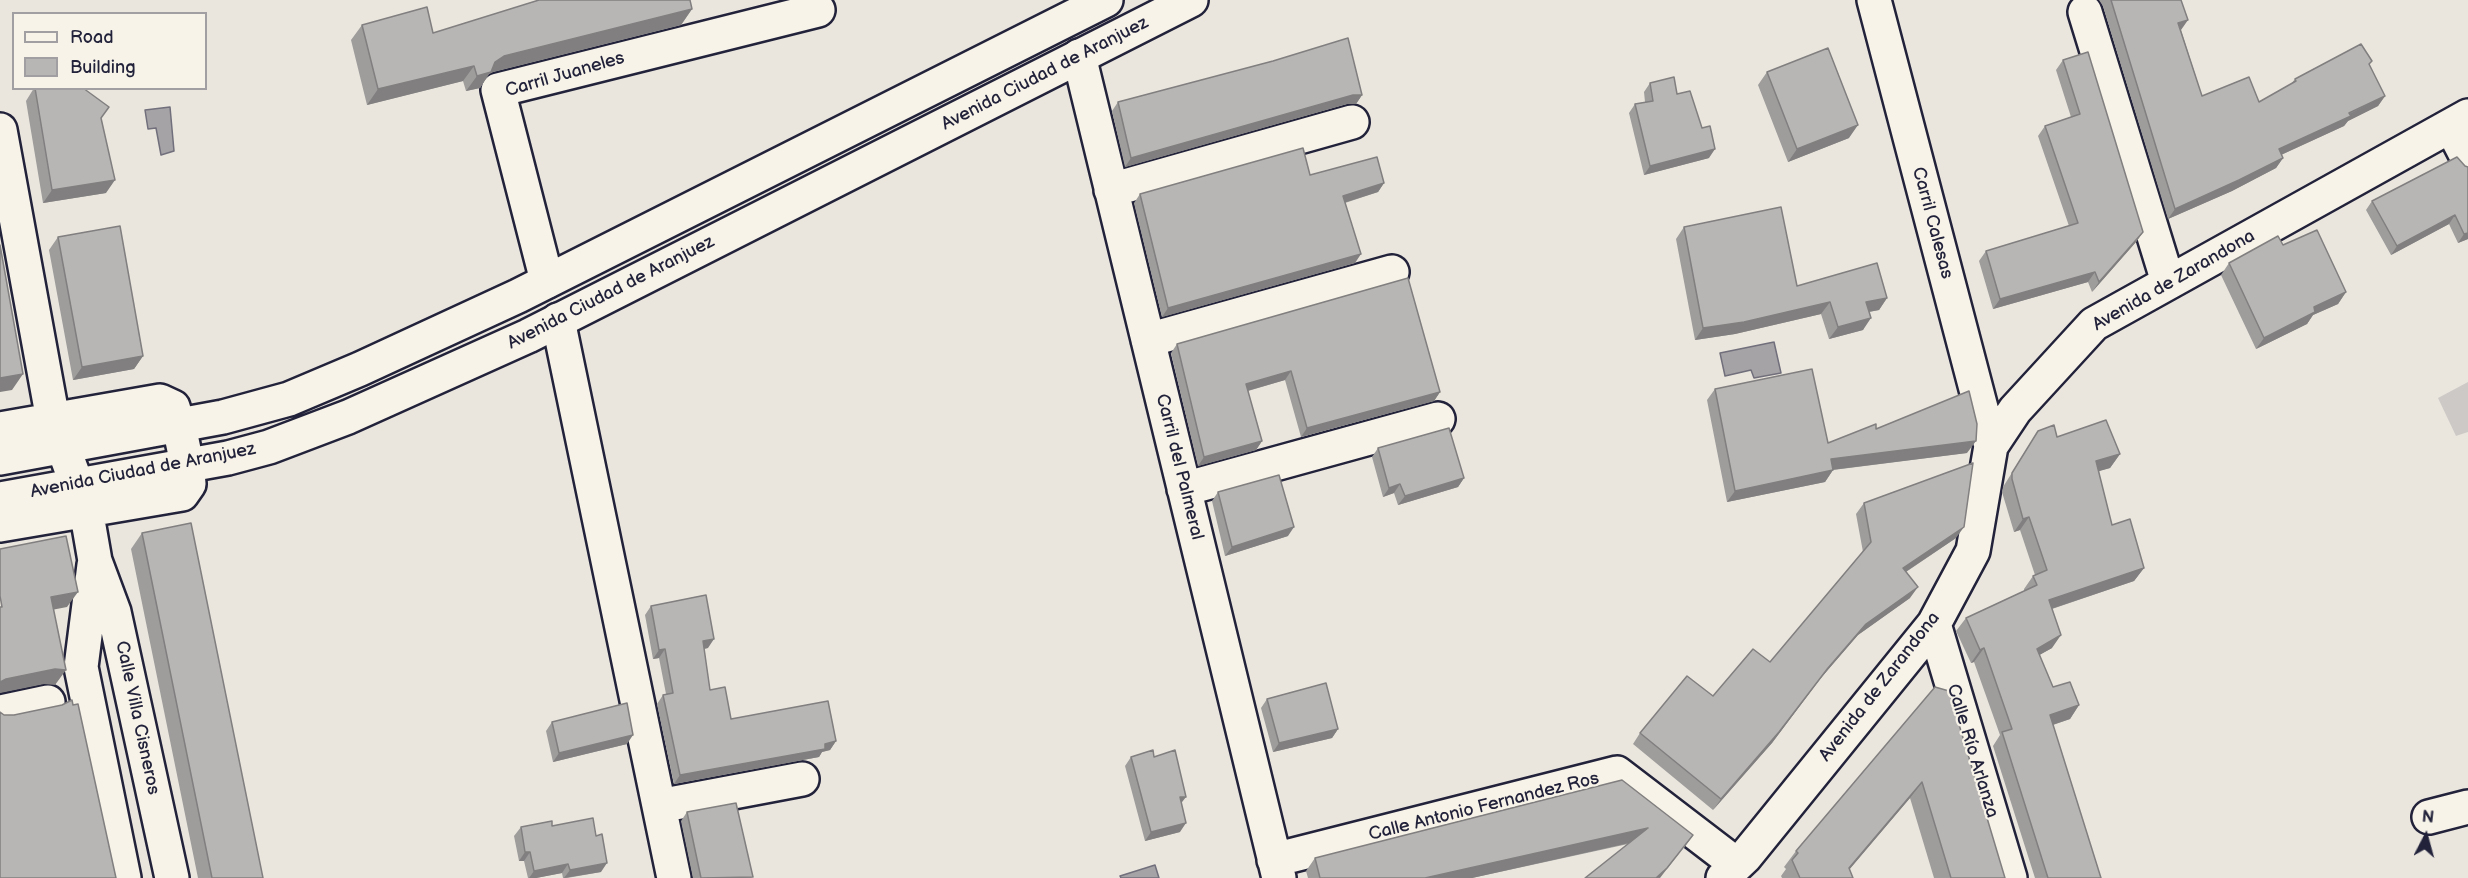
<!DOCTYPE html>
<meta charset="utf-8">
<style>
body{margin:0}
#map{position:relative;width:2468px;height:878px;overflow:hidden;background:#eae6de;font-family:"Balsamiq Sans",sans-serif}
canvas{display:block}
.legend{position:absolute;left:12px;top:12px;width:195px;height:78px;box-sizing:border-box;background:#f7f3e8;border:2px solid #a29fa3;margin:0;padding:8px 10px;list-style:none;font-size:18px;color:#22223b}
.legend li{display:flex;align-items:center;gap:12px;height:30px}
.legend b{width:30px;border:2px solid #a29fa3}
.north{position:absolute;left:2396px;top:806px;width:60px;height:60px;-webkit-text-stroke:4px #f7f3e8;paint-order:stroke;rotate:6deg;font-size:16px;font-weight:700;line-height:24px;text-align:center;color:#22223b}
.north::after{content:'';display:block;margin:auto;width:21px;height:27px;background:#22223b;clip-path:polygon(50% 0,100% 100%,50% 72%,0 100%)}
</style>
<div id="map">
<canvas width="2468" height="878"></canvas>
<ul class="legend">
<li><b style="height:8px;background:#f7f3e8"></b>Road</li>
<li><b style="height:16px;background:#b8b6b5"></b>Building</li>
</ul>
<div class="north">N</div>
</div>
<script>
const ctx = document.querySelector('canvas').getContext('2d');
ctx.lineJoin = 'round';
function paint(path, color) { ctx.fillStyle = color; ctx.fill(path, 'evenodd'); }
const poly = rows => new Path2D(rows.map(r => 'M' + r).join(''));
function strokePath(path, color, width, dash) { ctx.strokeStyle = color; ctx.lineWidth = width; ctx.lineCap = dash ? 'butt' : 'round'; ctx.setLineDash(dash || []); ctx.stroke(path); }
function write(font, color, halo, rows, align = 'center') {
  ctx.font = font + ' "Balsamiq Sans",sans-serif'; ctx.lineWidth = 4.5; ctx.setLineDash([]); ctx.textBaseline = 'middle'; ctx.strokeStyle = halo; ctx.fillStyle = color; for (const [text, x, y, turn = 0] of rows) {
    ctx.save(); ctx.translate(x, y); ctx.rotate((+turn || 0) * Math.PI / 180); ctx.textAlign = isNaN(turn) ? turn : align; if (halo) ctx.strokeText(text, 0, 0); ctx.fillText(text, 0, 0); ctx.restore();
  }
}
paint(poly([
 [2468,382,2468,432,2456,436,2438,398]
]), '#cdc9c6');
const water = poly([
 [170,107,174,151,161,155,156,128,148,129,145,110,170,107],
 [1774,342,1781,373,1754,378,1751,370,1725,376,1720,353,1774,342],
 [1155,865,1159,878,1121,878,1120,876,1155,865]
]);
paint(water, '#a6a3a6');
strokePath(water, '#716f7b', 1.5);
const minor = poly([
 [1874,0,1991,446],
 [2085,12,2168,282],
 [1079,56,1279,878],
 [2451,126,2468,159],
 [0,130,53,420,86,509,95,561,114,612,172,878],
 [1111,190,1352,122],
 [547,281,498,90,818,10],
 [558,320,674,878],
 [1148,340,1392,272],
 [0,429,160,401,173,407,179,426,187,464,189,484,182,494,0,525],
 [1184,489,1438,419],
 [94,565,81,667,124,878],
 [1934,624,2010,878],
 [0,712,48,702],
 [659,806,802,779],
 [2429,817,2468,807],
 [1274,860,1617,773,1736,864],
 [1723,878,1745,857,1934,624,1973,551,1991,446,2015,410,2094,324,2468,116]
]);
const major = poly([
 [0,458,223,417,289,399,360,369,518,296,1106,0],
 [0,499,228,458,269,447,348,417,528,336,1191,0]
]);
strokePath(minor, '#22223b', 38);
strokePath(major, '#22223b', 38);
strokePath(minor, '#f7f3e8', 33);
strokePath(major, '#f7f3e8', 33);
paint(poly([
 [2099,0,2181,0,2181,30,2202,96,2259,102,2291,84,2295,79,2369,65,2385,96,2378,106,2348,121,2344,126,2281,155,2283,158,2276,168,2232,191,2168,219,2103,6],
 [692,9,681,25,493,72,489,74,480,88,466,91,463,81,367,105,351,40,362,25,433,33],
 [2063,60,2143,232,2136,242,2092,292,2088,282,1993,309,1979,261,1986,251,2069,226,2038,136,2045,126,2071,117,2056,70],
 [1767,72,1849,138,1788,162,1758,85],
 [1650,83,1677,94,1709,158,1644,175,1629,113,1635,104,1645,102,1644,92],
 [34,88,83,88,101,118,106,193,43,203,26,101],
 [1362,95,1356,104,1347,104,1125,167,1112,111,1118,102],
 [2465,166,2468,167,2468,239,2458,243,2449,224,2391,255,2366,210,2372,201],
 [1310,175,1384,183,1378,192,1345,203,1355,263,1162,317,1134,203,1140,194],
 [1684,227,1797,286,1887,298,1879,310,1869,312,1863,330,1829,339,1821,314,1735,334,1695,340,1676,239],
 [58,237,143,356,134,369,73,380,49,250],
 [2283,245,2346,292,2338,304,2313,315,2307,324,2256,349,2221,275,2229,263],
 [1177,344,1440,392,1434,401,1301,437,1285,380,1248,391,1262,441,1256,450,1198,466,1171,353],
 [1715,389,1828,443,1876,429,1967,453,1833,470,1825,482,1727,502,1707,400],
 [2038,431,2120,454,2110,468,2098,471,2112,525,2144,568,2134,581,2052,609,2052,648,2039,655,2053,687,2079,705,2070,719,2053,725,2101,878,2035,878,1993,746,2000,735,1974,662,1971,663,1956,631,1966,618,2024,591,2024,589,2033,576,2035,575,2020,530,2014,532,2002,492,2003,487],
 [1378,448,1464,478,1458,487,1398,505,1394,493,1383,497,1372,457],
 [1218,492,1288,536,1225,556,1212,501],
 [1864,503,1956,538,1906,572,1910,598,1858,635,1820,679,1772,743,1713,810,1633,744,1640,733,1713,696,1770,662,1863,552,1856,514],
 [142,533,263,878,198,878,131,549],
 [651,606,708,648,704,649,710,690,731,719,836,741,830,750,822,752,819,757,674,784,657,704,663,695,666,694,659,658,653,659,645,615],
 [1935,687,2005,878,1934,878,1910,798,1849,870,1853,878,1782,878,1781,876,1786,869,1784,867,1796,851],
 [1267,699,1338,729,1332,738,1273,752,1261,708],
 [552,722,627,744,553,762,546,731],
 [1131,757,1154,757,1181,803,1180,832,1145,841,1125,766],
 [687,812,752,878,693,878,681,821],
 [552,826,601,872,567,878,563,878,562,873,536,878,528,878,524,861,519,861,514,836,521,827],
 [1693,835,1684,848,1628,844,1472,878,1308,878,1306,871,1315,858]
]), '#9e9d9c');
paint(poly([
 [692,9,681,25,493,72,489,74,480,88,466,91,477,76,495,62,504,56],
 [2188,20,2181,30,2178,23],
 [474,66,463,81,367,105,378,89],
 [1353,95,1362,95,1356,104,1347,104,1125,167,1131,158],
 [2385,96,2378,106,2348,121,2344,126,2272,159,2279,149],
 [1858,125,1849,138,1788,162,1797,149],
 [1715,149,1709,158,1644,175,1650,166],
 [2283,158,2276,168,2232,191,2168,219,2175,209],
 [115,180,106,193,43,203,52,190],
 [1384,183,1378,192,1337,205,1343,196],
 [2455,215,2449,224,2391,255,2397,246],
 [2143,232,2136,242,2092,292,2099,282],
 [2468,233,2468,239,2458,243,2464,234],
 [1361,254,1355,263,1162,317,1168,308],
 [2095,272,2088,282,1993,309,2000,299],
 [2346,292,2338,304,2313,315,2307,324,2256,349,2264,338,2314,307],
 [1887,298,1879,310,1857,314,1866,302],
 [1830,302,1821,314,1735,334,1695,340,1703,328],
 [1871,318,1863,330,1829,339,1838,327],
 [143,356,134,369,73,380,82,367],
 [1291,371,1285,380,1240,393,1246,384],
 [23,374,12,390,0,392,0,378],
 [1440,392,1434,401,1301,437,1307,428],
 [1262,441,1256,450,1198,466,1204,457],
 [1976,441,1967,453,1823,471,1831,459],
 [2120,454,2110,468,2086,475,2096,461],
 [1833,470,1825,482,1727,502,1735,491],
 [1464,478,1458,487,1398,505,1405,496],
 [1400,484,1394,493,1383,497,1389,488],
 [2029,517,2020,530,2014,532,2023,519],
 [1294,527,1288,536,1225,556,1232,547],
 [1964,527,1956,538,1895,579,1903,568],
 [2144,568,2134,581,2039,613,2049,600],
 [1918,587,1910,598,1858,635,1820,679,1772,743,1713,810,1721,799,1828,668,1866,624],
 [78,592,67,607,41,612,51,597],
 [2061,635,2052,648,2027,662,2037,649],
 [714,639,708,648,697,650,703,641],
 [1984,648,1974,662,1971,663,1980,650],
 [665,649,659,658,653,659,659,650],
 [55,669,66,670,55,685,44,684,0,693,0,682,6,679],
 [2079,705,2070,719,2040,729,2050,715],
 [1338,729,1332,738,1273,752,1279,743],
 [633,735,627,744,553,762,559,753],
 [836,741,830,750,822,752,819,757,674,784,680,775],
 [1922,782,1910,798,1842,878,1849,868],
 [1180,797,1186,797,1179,806],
 [1186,823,1180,832,1145,841,1151,832],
 [1648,828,1638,841,1472,878,1424,878],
 [1693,835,1660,878,1656,878],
 [525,852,530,852,524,861,519,861],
 [607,863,601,872,564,878,570,870],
 [568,864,562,873,536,878,529,878,534,871]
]), '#817f7f');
const building = poly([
 [539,0,690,0,692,9,504,56,495,62,491,72,477,76,474,66,378,89,362,25,427,7,433,33,539,0],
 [2111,0,2181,0,2188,20,2178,23,2202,96,2249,77,2259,102,2296,81,2295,79,2361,44,2372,61,2369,64,2385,96,2349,113,2351,116,2279,149,2283,158,2239,180,2175,209,2111,0],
 [1348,38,1362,95,1353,95,1131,158,1118,102,1273,61,1348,38],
 [1828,48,1858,125,1797,149,1767,72,1828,48],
 [2088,52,2143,232,2099,282,2095,272,2000,299,1986,251,2078,223,2045,126,2080,114,2063,60,2088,52],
 [1674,77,1677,94,1690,91,1702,128,1710,126,1715,149,1650,166,1635,104,1653,101,1650,83,1674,77],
 [35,88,83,88,109,107,101,118,115,180,52,190,35,88],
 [1303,148,1310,175,1377,157,1384,183,1343,196,1361,254,1168,308,1140,194,1303,148],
 [2457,157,2465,166,2468,167,2468,233,2464,234,2455,215,2397,246,2372,201,2457,157],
 [1781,207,1797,286,1877,263,1887,298,1866,302,1871,318,1838,327,1830,302,1744,322,1703,328,1684,227,1781,207],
 [120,226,143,356,82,367,58,237,120,226],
 [2317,230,2346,292,2314,307,2315,312,2264,338,2229,263,2278,236,2283,245,2317,230],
 [0,245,23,374,0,378,0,245],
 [1408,278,1440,392,1307,428,1291,371,1246,384,1262,441,1204,457,1177,344,1408,278],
 [1812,369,1828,443,1876,424,1876,429,1969,391,1977,424,1976,441,1831,459,1833,470,1735,491,1715,389,1812,369],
 [2106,420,2120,454,2096,461,2112,525,2130,519,2144,568,2049,600,2061,635,2037,649,2053,687,2070,682,2079,705,2050,715,2101,878,2048,878,2002,732,2012,729,1984,648,1980,650,1966,618,2037,585,2033,576,2047,570,2029,517,2023,519,2012,479,2012,473,2038,431,2054,425,2057,437,2106,420],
 [1449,428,1464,478,1405,496,1400,484,1389,488,1378,448,1449,428],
 [1973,463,1964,527,1903,568,1918,587,1866,624,1828,668,1779,732,1721,799,1640,733,1687,676,1713,696,1753,649,1770,662,1871,542,1864,503,1973,463],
 [1279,475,1294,527,1232,547,1218,492,1279,475],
 [191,523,263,878,212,878,142,533,191,523],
 [66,536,78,592,51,597,66,670,55,669,6,679,0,682,0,607,2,607,0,596,0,549,66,536],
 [706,595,714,639,703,641,710,690,725,687,731,719,828,701,836,741,825,744,825,749,680,775,663,695,673,693,665,649,659,650,651,606,706,595],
 [1326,683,1338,729,1279,743,1267,699,1326,683],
 [1935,687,1949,691,2005,878,1951,878,1922,782,1849,868,1853,878,1800,878,1792,860,1798,853,1796,851,1935,687],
 [72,700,73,705,78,704,116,878,0,878,0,712,4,715,14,715,62,705,72,700],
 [627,703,633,735,559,753,552,722,627,703],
 [1153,750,1154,757,1175,750,1186,797,1180,797,1186,823,1151,832,1131,757,1153,750],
 [1622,780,1693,835,1667,868,1656,878,1585,878,1648,828,1425,878,1320,878,1315,858,1622,780],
 [736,803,753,877,701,878,687,812,736,803],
 [593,818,596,836,602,834,607,863,570,870,568,864,534,871,530,852,525,852,521,827,552,821,552,826,593,818]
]);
paint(building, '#b8b6b5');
strokePath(building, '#817f7f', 1.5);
write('18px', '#22223b', '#f7f3e8', [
 ["Avenida Ciudad de Aranjuez",1045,74,-27],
 ["Carril Juaneles",565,75,-16],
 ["Carril Calesas",1932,223,75],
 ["Avenida de Zarandona",2174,281,-30],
 ["Avenida Ciudad de Aranjuez",611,293,-27],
 ["Carril del Palmeral",1179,467,76],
 ["Avenida Ciudad de Aranjuez",143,471,-11],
 ["Avenida de Zarandona",1880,687,-52],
 ["Calle Villa Cisneros",137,718,78],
 ["Calle Río Arlanza",1972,751,73],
 ["Calle Antonio Fernandez Ros",1484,807,-14]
]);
</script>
